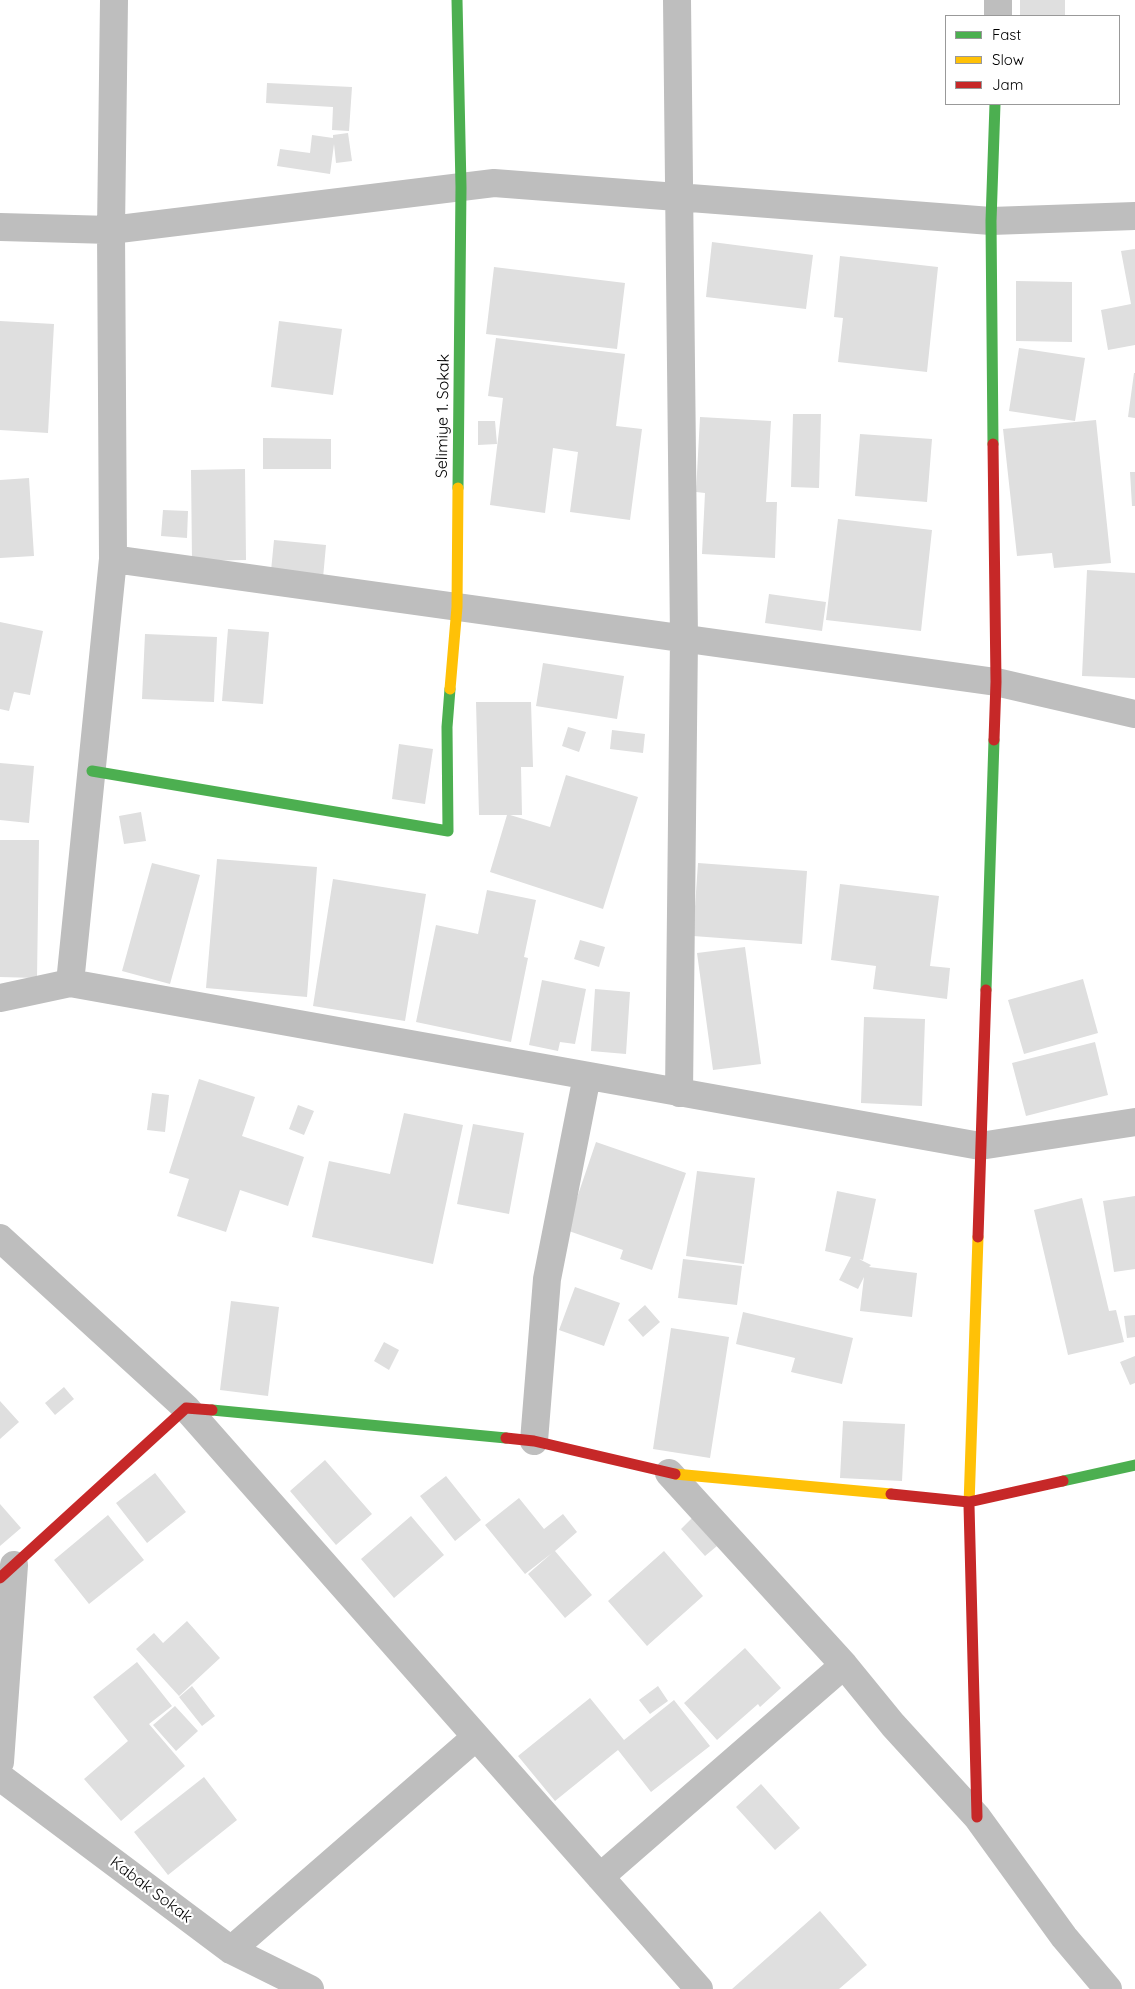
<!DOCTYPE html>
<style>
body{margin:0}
#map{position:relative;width:1135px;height:1989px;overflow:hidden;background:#fff;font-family:Quicksand,sans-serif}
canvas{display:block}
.legend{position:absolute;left:945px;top:15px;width:175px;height:90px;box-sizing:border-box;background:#fff;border:1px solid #999;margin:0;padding:6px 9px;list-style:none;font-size:15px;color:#000}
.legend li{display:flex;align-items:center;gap:10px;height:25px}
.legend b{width:25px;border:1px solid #999}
</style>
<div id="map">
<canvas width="1135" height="1989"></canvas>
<ul class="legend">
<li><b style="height:6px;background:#4caf50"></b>Fast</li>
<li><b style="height:6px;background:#ffc107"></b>Slow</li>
<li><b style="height:6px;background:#c62828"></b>Jam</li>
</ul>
</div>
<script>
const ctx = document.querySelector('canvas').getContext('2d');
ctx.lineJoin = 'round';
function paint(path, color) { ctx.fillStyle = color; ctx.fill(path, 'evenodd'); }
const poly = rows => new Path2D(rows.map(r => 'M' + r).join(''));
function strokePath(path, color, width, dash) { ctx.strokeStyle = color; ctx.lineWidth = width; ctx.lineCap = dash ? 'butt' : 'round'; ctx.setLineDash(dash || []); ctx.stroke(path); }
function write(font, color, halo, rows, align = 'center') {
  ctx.font = font + ' Quicksand,sans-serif'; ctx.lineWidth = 4.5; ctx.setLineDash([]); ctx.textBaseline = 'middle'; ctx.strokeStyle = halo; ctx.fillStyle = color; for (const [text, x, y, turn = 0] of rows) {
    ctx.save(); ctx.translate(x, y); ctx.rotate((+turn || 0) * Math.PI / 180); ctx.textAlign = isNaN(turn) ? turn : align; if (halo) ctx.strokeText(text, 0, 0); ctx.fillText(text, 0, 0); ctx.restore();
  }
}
paint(poly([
 [1020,0,1065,0,1065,16,1020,16],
 [267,83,352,87,349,131,332,130,333,107,266,103],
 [348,133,352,161,336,163,334,144,330,174,277,166,280,149,310,153,312,135,333,138,333,135],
 [712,242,813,255,806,309,706,297],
 [1135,249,1135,345,1108,350,1101,310,1131,304,1121,251],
 [840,256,938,267,927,372,838,362,843,318,834,317],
 [494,267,625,283,617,349,486,334],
 [1016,281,1072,282,1072,342,1016,341],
 [0,321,54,324,48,433,0,430],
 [279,321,342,329,333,395,271,387],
 [496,338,625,354,616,426,642,429,630,520,570,512,578,452,553,448,545,513,490,505,503,398,488,396],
 [1019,348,1085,358,1075,421,1009,411],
 [1134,373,1135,373,1135,418,1128,417],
 [793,414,821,414,819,488,791,487],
 [700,417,771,421,766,502,777,502,775,558,702,554,705,493,696,492],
 [1096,420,1111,563,1054,568,1052,553,1017,556,1003,429],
 [478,421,495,421,497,444,478,445],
 [860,434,932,439,927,502,855,496],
 [263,438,331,439,331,469,263,469],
 [245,469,246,560,192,561,191,470],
 [1130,472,1135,472,1135,506,1132,506],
 [29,478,34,556,0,558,0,480],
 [163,510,188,511,187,538,161,536],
 [838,519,932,530,921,631,826,620],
 [274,540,326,545,323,578,271,571],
 [1087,570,1135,573,1135,678,1082,676],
 [769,594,826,602,822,631,765,623],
 [0,622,43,631,30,695,14,692,9,711,0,709],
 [228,629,269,632,263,704,222,701],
 [145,634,217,637,214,702,142,699],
 [543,663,624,676,617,719,536,706],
 [476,702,531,702,533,767,521,767,522,815,510,815,550,827,566,775,638,797,603,909,490,872,507,815,479,815],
 [568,727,586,732,579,752,562,746],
 [612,730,645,734,643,753,610,749],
 [399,744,433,749,425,804,392,799],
 [0,763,34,766,29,823,0,820],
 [141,812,146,841,124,844,119,816],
 [0,840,39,840,37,978,0,977],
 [217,859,317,867,307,997,206,988],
 [152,863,200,875,170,984,122,971],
 [698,863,807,871,802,944,693,936],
 [333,879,426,894,405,1021,313,1006],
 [840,884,939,896,930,966,950,968,947,999,873,989,876,966,831,960],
 [487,890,536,900,524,957,528,958,511,1042,416,1022,436,925,478,934],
 [580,940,605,947,599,967,574,959],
 [745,947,761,1064,713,1070,697,953],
 [1083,979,1098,1033,1024,1054,1008,1000],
 [542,980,586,989,575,1044,560,1042,558,1051,529,1045],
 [595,989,630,992,626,1054,591,1051],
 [864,1017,925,1019,922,1106,861,1103],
 [1095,1042,1108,1095,1026,1116,1012,1063],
 [199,1079,255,1097,242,1136,304,1157,288,1206,240,1190,226,1232,177,1216,189,1179,169,1173],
 [152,1093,169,1095,165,1132,147,1130],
 [298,1105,314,1111,304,1135,289,1129],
 [404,1113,463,1125,433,1264,312,1237,329,1161,390,1174],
 [473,1124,524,1133,509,1214,457,1204],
 [596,1142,686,1173,652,1270,620,1259,623,1250,566,1230],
 [697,1171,755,1178,744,1264,686,1256],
 [837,1191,876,1199,863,1260,859,1259,871,1265,869,1267,917,1273,912,1317,860,1311,864,1277,858,1289,839,1280,851,1257,825,1251],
 [1135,1196,1135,1269,1114,1272,1103,1201],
 [1082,1198,1109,1311,1116,1310,1124,1342,1068,1355,1034,1210],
 [683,1259,742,1266,737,1305,678,1298],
 [575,1287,620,1303,604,1346,559,1330],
 [231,1301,279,1307,268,1396,220,1390],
 [645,1305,660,1322,643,1337,628,1320],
 [743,1312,853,1338,842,1384,791,1372,795,1358,736,1344],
 [1135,1315,1135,1337,1127,1338,1124,1316],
 [671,1328,729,1337,710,1458,653,1449],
 [384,1342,399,1350,389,1370,374,1361],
 [1135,1356,1135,1383,1130,1385,1120,1362],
 [64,1387,74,1399,55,1415,45,1403],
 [0,1401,19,1422,0,1439],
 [843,1421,905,1424,902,1481,840,1478],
 [325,1460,372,1514,336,1545,290,1491],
 [155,1473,186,1512,147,1543,116,1503],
 [446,1476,481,1520,455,1541,420,1496],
 [519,1498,544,1529,563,1514,577,1532,555,1551,592,1595,565,1618,528,1574,552,1553,525,1574,485,1525],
 [0,1504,21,1528,0,1546],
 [108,1515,144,1560,89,1604,54,1560],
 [411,1516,444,1555,394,1598,361,1559],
 [692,1518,717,1546,705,1556,681,1529],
 [664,1551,703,1596,647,1646,608,1601],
 [187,1621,220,1658,179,1696,136,1649,154,1633,163,1643],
 [745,1648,781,1688,760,1707,758,1704,717,1740,684,1703],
 [137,1662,172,1706,149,1724,185,1766,121,1821,84,1779,128,1741,93,1697],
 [192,1686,215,1716,202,1726,179,1697],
 [658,1686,668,1701,650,1714,639,1700],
 [590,1698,624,1740,674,1700,710,1746,651,1792,618,1750,555,1801,518,1756],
 [175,1706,198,1731,176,1751,153,1725],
 [204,1777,237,1820,168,1875,134,1832],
 [761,1784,800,1828,775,1850,736,1807],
 [820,1911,867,1965,839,1989,732,1989]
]), '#dfdfdf');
strokePath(poly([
 [677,0,684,638,679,1093],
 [998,16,998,0],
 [0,227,111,230,494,183,991,221,1135,216],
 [113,559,996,682,1135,714],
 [70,983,113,559,111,230,114,0],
 [0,998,70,983,980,1146,1135,1122],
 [0,1238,186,1408,699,1989],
 [534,1441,547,1279,587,1076],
 [669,1473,844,1665,893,1725,977,1817,1064,1937,1108,1989],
 [0,1762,14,1565],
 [0,1777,231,1950,310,1989],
 [600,1877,844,1665],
 [231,1950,476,1737]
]), '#bebebe', 28);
strokePath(poly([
 [457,0,461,187,458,488],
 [993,444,991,221,995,104],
 [92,771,448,831,447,727,450,689],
 [986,990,994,740],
 [212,1410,506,1438],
 [1063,1481,1135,1465]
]), '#4caf50', 11);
strokePath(poly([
 [450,689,457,607,458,488],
 [675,1474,891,1494],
 [969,1505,978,1237]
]), '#ffc107', 11);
strokePath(poly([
 [993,444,996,682,994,740],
 [978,1237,986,990],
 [506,1438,534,1441,675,1474],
 [891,1494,969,1502,1063,1481],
 [969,1505,977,1817],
 [0,1578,186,1408,212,1410]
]), '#c62828', 11);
write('16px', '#000', '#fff', [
 ["Selimiye 1. Sokak",443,416,-89],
 ["Kabak Sokak",151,1890,37]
]);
</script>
